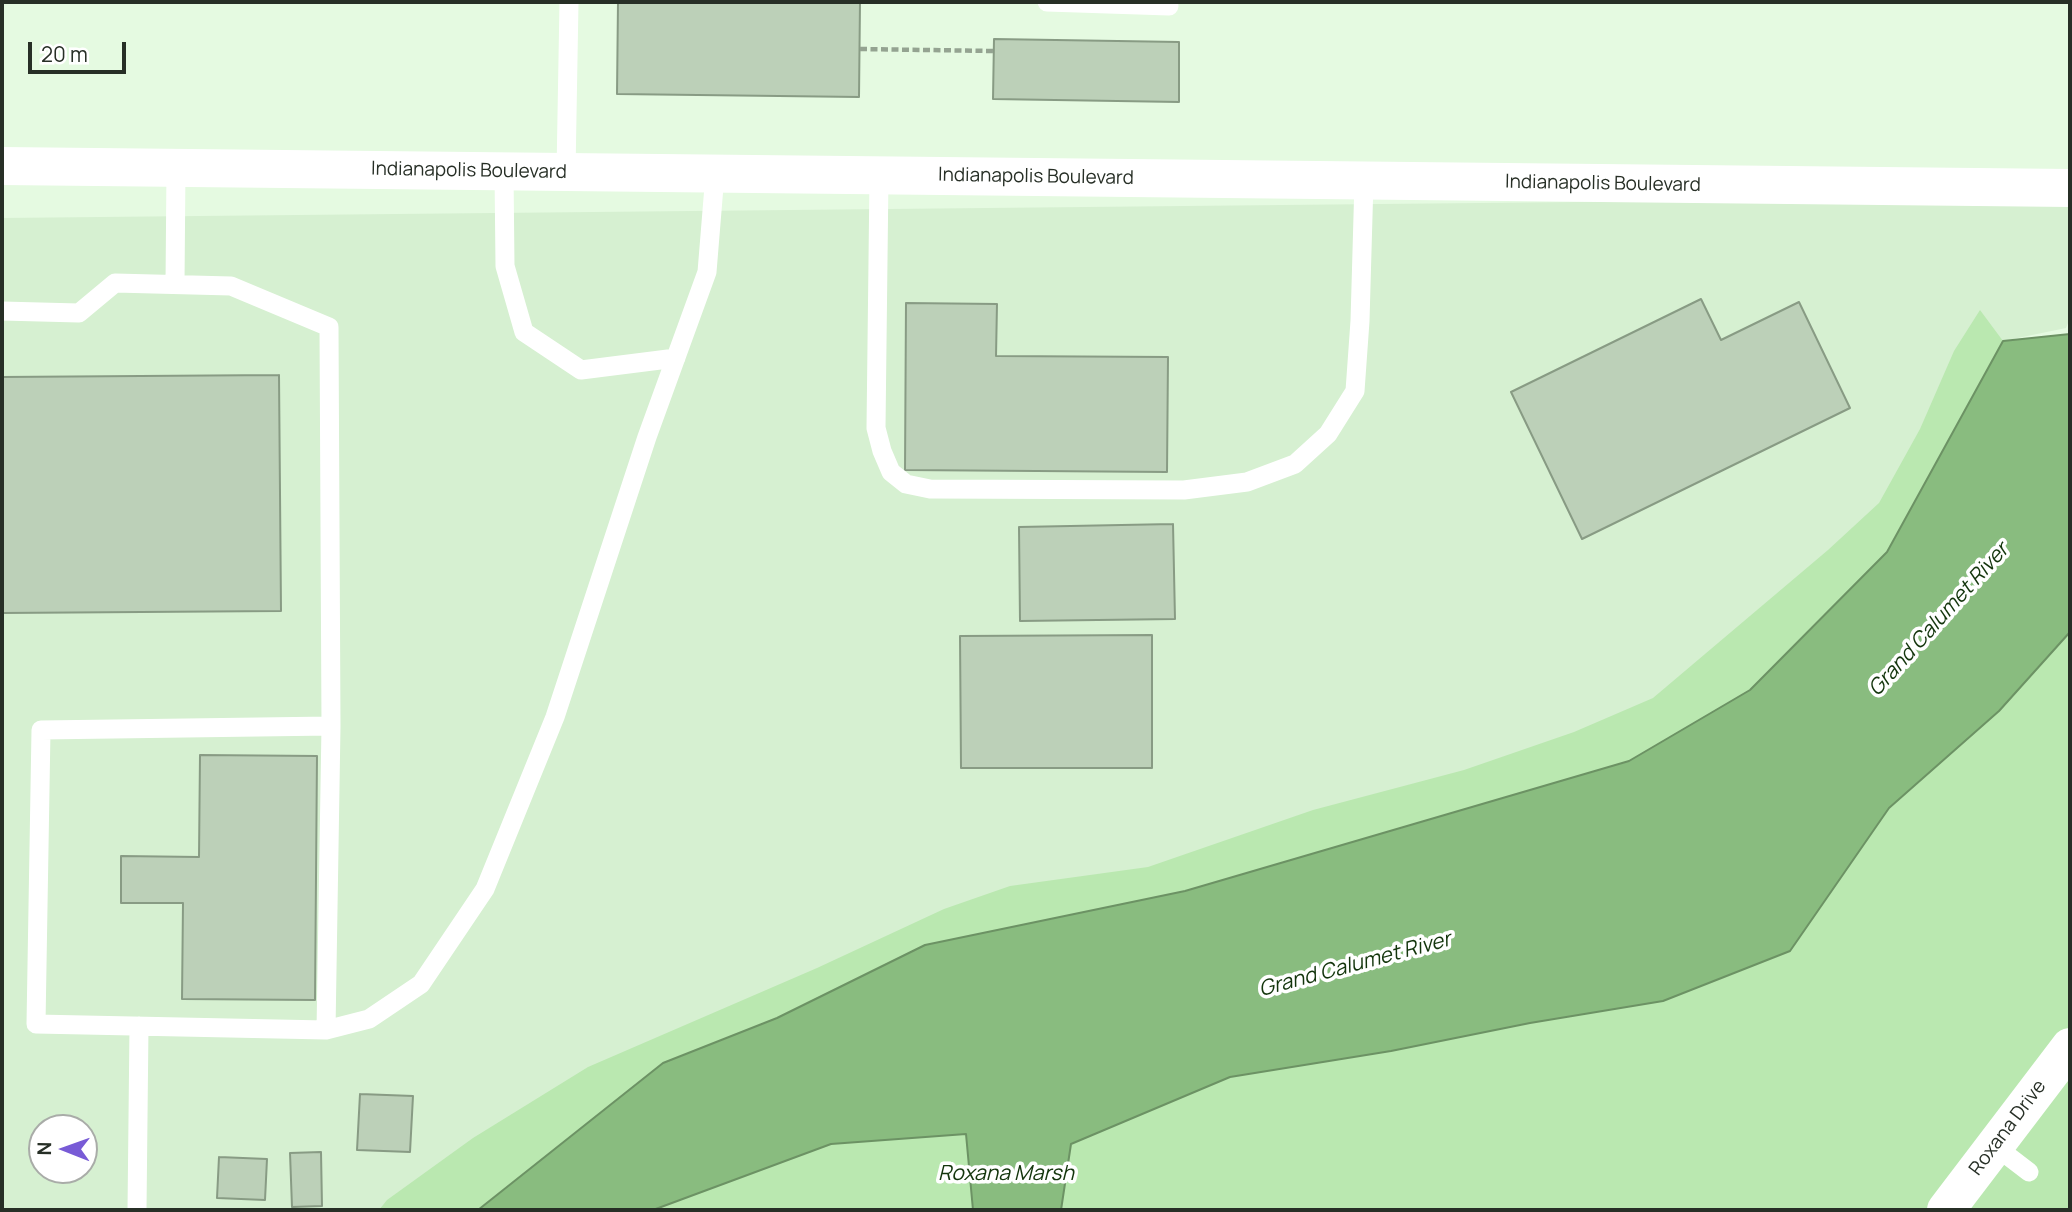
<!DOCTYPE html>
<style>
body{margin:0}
#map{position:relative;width:2072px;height:1212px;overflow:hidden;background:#e5fae1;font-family:Manrope,sans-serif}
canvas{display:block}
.frame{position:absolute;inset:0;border:4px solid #272f26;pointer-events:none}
.north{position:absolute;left:28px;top:1114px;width:70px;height:70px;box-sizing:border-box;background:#fff;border:2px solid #a9aca8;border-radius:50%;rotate:271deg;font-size:19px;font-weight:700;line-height:28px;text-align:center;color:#272f26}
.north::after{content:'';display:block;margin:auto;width:24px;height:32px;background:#785bd6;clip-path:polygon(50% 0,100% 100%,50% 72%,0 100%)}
.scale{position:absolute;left:28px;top:42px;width:98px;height:32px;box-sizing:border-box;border:4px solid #272f26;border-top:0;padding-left:9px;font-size:21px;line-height:24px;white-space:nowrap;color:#272f26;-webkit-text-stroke:5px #fff;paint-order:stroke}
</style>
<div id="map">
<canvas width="2072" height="1212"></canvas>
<div class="frame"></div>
<div class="north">N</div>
<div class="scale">20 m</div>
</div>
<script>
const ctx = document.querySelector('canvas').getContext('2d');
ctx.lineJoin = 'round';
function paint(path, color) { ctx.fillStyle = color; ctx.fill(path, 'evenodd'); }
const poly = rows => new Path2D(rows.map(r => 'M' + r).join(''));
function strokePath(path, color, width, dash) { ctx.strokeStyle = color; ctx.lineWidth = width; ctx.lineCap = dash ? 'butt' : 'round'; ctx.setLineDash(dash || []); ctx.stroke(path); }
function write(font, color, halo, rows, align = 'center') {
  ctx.font = font + ' Manrope,sans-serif'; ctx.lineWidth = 7; ctx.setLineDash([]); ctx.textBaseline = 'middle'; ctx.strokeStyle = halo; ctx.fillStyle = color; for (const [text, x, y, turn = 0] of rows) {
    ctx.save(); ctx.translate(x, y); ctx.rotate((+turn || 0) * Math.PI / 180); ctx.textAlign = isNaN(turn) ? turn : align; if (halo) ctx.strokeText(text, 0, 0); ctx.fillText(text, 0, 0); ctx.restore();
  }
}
paint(poly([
 [2070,197,2070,318,2066,328,2003,341,1750,690,663,1063,478,1210,2,1210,2,218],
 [42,1128,84,1128,84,1170,42,1170]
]), '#d6f0d1');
paint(poly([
 [1980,310,2003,341,1887,552,1750,690,1629,761,1185,891,925,945,777,1018,663,1063,478,1210,379,1210,387,1200,473,1138,588,1067,817,968,944,909,1010,886,1148,867,1313,810,1464,770,1574,732,1653,698,1828,550,1879,503,1920,429,1954,351],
 [2070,632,2070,1210,1061,1210,1071,1144,1230,1077,1391,1051,1530,1023,1663,1001,1790,951,1889,808,1999,711],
 [966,1134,973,1210,653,1210,831,1144]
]), '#bae8b0');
const water = poly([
 [2070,334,2070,632,1999,711,1889,808,1790,951,1663,1001,1530,1023,1391,1051,1230,1077,1071,1144,1061,1210,973,1210,966,1134,831,1144,653,1210,478,1210,663,1063,777,1018,925,945,1185,891,1629,761,1750,690,1887,552,2003,341,2070,334]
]);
paint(water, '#89bc7f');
strokePath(water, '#6c9264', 2);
const building = poly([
 [618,2,860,2,859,97,617,94,618,2],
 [994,39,1179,42,1179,102,993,99,994,39],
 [1701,299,1721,340,1799,302,1850,408,1582,539,1511,392,1701,299],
 [906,303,997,304,996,356,1168,357,1167,472,905,470,906,303],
 [279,375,281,611,2,613,2,377,279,375],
 [1173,524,1175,619,1020,621,1019,527,1173,524],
 [1152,635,1152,768,961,768,960,636,1152,635],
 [200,755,317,756,315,1000,182,999,183,903,121,903,121,856,199,857,200,755],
 [360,1094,413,1096,410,1152,357,1150,360,1094],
 [321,1152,322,1206,292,1207,290,1153,321,1152],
 [219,1157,267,1159,265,1200,217,1198,219,1157]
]);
paint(building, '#bcd0b8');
strokePath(building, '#889b84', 2);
strokePath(poly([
 [860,49,994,51]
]), '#94a391', 4.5, [7, 3.5]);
strokePath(poly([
 [1047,2,1169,6],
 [504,172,505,266,524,332,581,370,676,358],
 [566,172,569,2],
 [879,176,876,428,882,451,891,472,906,484,930,489,1184,490,1247,482,1295,464,1328,434,1355,391,1360,321,1364,181],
 [175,284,176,168],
 [2,311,79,313,115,283,231,286,329,327,331,726],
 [326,1030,331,726,41,730,36,1024,326,1030,369,1019,421,984,485,889,555,717,647,437,707,272,715,174],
 [1995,1146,2029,1172],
 [137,1210,139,1026]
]), '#fff', 19);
strokePath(poly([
 [1946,1210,2070,1047]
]), '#fff', 38);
strokePath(poly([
 [2,166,2070,188]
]), '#fff', 38);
write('19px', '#272f26', '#fff', [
 ["Indianapolis Boulevard",469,171,1],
 ["Indianapolis Boulevard",1036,177,1],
 ["Indianapolis Boulevard",1603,184,1],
 ["Roxana Drive",2008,1128,-53]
]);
write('italic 21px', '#13350c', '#fff', [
 ["Grand Calumet River",1939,620,-48],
 ["Grand Calumet River",1355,965,-15],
 ["Roxana Marsh",1006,1174]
]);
</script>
